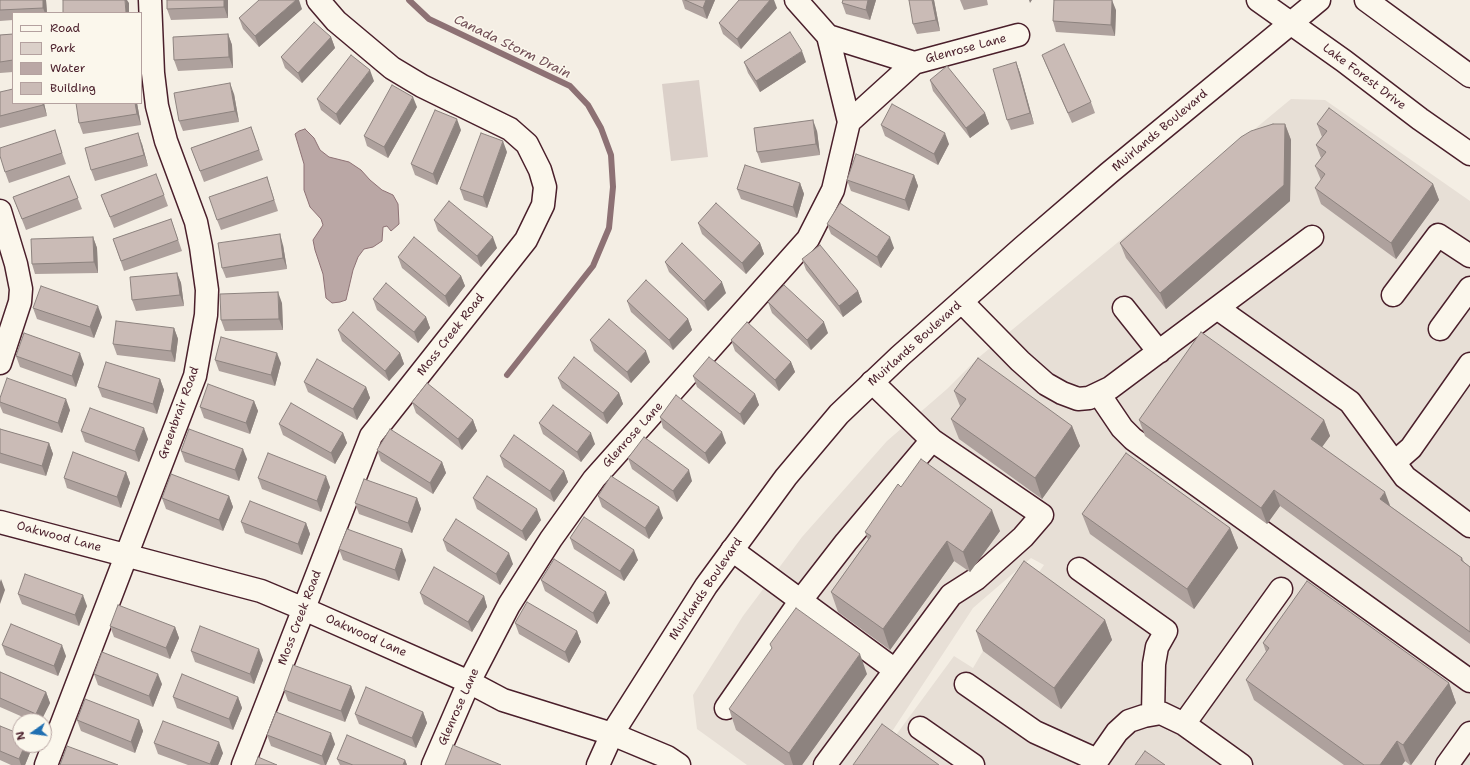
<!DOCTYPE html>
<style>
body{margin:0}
#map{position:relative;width:1470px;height:765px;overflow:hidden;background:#f4eee4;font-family:"Shantell Sans",sans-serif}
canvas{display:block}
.legend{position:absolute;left:12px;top:12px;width:130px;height:92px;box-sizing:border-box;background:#fbf7ec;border:1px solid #b4a19f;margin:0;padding:5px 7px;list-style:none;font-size:12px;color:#4a1f2b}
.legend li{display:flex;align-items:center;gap:8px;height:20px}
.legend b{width:20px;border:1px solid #b4a19f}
.north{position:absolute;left:12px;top:713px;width:40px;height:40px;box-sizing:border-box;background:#fbf7ec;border:1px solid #b4a19f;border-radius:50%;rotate:256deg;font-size:11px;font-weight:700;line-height:16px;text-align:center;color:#4a1f2b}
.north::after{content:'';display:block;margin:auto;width:14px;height:18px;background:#1f6fb2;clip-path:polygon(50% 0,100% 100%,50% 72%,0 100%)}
</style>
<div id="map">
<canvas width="1470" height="765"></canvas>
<ul class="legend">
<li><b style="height:5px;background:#fbf7ec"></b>Road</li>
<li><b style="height:11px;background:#dbd0c9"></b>Park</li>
<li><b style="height:11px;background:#baa7a5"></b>Water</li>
<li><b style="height:11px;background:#cabbb6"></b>Building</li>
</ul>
<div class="north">N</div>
</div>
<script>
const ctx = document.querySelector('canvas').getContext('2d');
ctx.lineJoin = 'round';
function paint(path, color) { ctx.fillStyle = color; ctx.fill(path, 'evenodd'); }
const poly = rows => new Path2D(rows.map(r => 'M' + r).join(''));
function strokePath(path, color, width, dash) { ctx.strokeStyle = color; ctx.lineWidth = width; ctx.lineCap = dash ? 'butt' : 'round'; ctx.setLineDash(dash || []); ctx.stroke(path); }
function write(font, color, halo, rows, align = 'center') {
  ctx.font = font + ' "Shantell Sans",sans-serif'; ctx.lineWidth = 3; ctx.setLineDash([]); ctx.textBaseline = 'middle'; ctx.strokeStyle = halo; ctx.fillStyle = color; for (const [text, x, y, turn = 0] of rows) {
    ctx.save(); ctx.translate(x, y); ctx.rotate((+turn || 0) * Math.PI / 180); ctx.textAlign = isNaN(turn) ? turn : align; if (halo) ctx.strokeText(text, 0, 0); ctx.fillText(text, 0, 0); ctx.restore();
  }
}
paint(poly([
 [1291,99,1325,100,1470,201,1470,765,874,765,954,656,973,668,983,651,1044,565,1031,558,973,608,870,765,747,765,697,729,693,695,743,616,802,537,887,441,947,389,978,358]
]), '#e7dfd6');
paint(poly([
 [699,80,708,157,671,161,662,84]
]), '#dbd0c9');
const water = poly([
 [305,129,314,138,320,150,329,157,349,162,361,170,370,180,382,190,393,195,398,204,399,224,391,231,387,226,383,227,382,241,373,247,364,249,358,257,353,270,346,300,340,302,332,303,326,298,323,274,315,250,313,240,323,225,321,219,310,207,304,190,304,164,295,134,299,131,305,129]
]);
paint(water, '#baa7a5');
strokePath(water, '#8d7174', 1);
strokePath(poly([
 [409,0,429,19,570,86,588,105,601,128,611,155,613,187,609,228,593,266,507,375]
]), '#8d7174', 6);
const minor = poly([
 [796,0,828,36,849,122,914,63,828,36],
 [914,63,1018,35],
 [0,211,16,264,21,289,20,302,0,363],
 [1393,295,1438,235,1470,256],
 [962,302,1020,361,1046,384,1062,393,1078,399,1089,398,1110,388,1312,237],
 [1124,308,1159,352],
 [1217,308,1350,402,1405,477,1470,526],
 [1440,329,1470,288],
 [872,382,932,440],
 [1099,394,1122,428,1133,439,1470,681],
 [1395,462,1411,448,1470,364],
 [0,522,261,591,304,609,469,682,503,700,612,734,667,757,679,765],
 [732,550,895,670],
 [1079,569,1166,631,1157,647,1154,664,1153,714],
 [966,684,1035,732,1097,760],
 [726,708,801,600,846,542,932,440,1042,515,1023,537,976,579,951,595,825,765],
 [1184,724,1281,589],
 [920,728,973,765],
 [46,765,195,376,206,315,207,290,201,247,196,222,166,141,157,106,153,73,150,0],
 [243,765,371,436,526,240,543,205,545,187,540,170,527,144,510,129,422,86,392,68,336,21,318,0],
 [433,765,469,682,509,605,551,539,594,479,808,239,833,190,849,122],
 [1094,765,1117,732,1129,721,1144,716,1161,713,1184,724,1241,765],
 [1447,765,1470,733]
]);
const major = poly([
 [1258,0,1344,61,1420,119,1470,154],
 [1366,0,1470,76],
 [598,765,612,734,706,586,786,477,839,414,900,356,1023,247,1109,173,1319,0]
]);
strokePath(minor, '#4a1f2b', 25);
strokePath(major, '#4a1f2b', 25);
strokePath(minor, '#fbf7ec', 22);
strokePath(major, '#fbf7ec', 22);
paint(poly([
 [0,0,46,0,47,13,13,13,13,20,0,21],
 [167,0,228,0,228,18,171,20,167,9],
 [682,0,715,0,707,19,685,9],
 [843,0,876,0,870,20,846,14,842,3],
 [934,0,940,31,917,34,913,24],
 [960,0,987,0,988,5,964,10],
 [777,8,741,49,723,34,719,23],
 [302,9,259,47,243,29,239,18],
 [1116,10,1115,36,1056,32,1053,21],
 [13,34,13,72,0,73,0,35],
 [228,34,232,45,233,68,178,71,174,60],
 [331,37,335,48,302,83,285,68,281,57],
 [1042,55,1091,102,1095,113,1072,123,1046,65],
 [744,62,806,62,760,92,748,73],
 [1016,62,1020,73,1034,124,1011,130,1007,120],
 [930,80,985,113,989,124,970,138,933,91],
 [374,81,340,125,321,110,317,99],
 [0,92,44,103,47,116,0,128],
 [234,94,239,122,183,131,179,121],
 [137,103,141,125,83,134,79,123],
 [417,107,388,158,367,146,364,136],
 [1285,124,1291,140,1290,201,1166,309,1126,258,1120,243],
 [1317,124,1433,184,1439,200,1396,259,1321,204,1315,188,1321,180,1315,166,1321,158,1316,145,1322,137],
 [881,125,949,144,938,165,885,136],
 [251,127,263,160,204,182,191,148],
 [461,130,437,185,415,175,411,164],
 [817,131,820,155,761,163,757,152],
 [58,141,66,164,9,183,5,172],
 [142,144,148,166,95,181,91,170],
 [507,152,487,208,464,200,460,189],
 [914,175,918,186,909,211,851,191,847,180],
 [69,176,82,209,26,230,13,197],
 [267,177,278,211,221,230,217,220],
 [800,183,804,194,797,218,741,199,737,189],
 [101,195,164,195,168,206,114,228],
 [171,219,182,251,124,271,113,239],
 [434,220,497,248,481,267,438,231],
 [698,223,760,243,764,254,746,274,702,234],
 [827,224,894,248,881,268,831,234],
 [93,237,97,248,98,273,35,274,32,264],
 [283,245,287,269,226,278,222,268],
 [398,257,461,276,465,286,449,307,402,268],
 [802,259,858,291,862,302,843,317,806,270],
 [665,262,726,293,708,311,669,272],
 [177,273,181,283,184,306,136,311,132,300],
 [373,299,426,317,430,328,418,343,377,310],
 [627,301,688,319,692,330,673,350,631,312],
 [768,302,828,333,811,350,772,313],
 [282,303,283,330,225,331,221,320],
 [33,308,102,317,94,338,37,319],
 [174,328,178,339,175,362,117,355,113,344],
 [338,330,400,353,404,364,389,381,342,341],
 [590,340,650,362,631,383,594,351],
 [731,340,791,362,795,372,779,391,735,351],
 [16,356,84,364,76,387,20,367],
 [215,360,281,363,275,386,219,371],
 [693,376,755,394,759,405,744,425,697,387],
 [558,378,619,393,623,404,607,424,562,388],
 [160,379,164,390,157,414,102,397,98,387],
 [304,382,366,387,370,398,357,420,308,392],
 [954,391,1072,426,1080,446,1042,499,959,439,951,419,960,406],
 [0,398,70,410,62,433,3,413,0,406],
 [254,401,258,411,250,434,204,418,200,407],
 [412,402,473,420,477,431,462,450,416,413],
 [660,417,726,443,709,464,663,428],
 [1139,420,1324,420,1330,436,1322,447,1390,506,1462,558,1464,562,1470,567,1470,644,1280,506,1267,524,1145,436],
 [539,423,595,444,581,462,543,434],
 [279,424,343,433,347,443,335,464,283,435],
 [0,429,49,443,53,454,46,476,0,463],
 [81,431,148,439,139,462,85,442],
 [377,450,442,462,446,473,433,494,381,461],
 [181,451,247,459,239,481,185,462],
 [500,456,564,471,568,482,554,502,504,467],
 [628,458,692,481,677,502,632,469],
 [126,472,130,483,121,508,67,488,64,478],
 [258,478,330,487,321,512,262,489],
 [901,487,1000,531,970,572,954,561,890,650,838,612,831,592,868,540,865,532],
 [229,496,233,507,223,531,166,509,162,498],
 [598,496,663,518,649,539,602,507],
 [417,498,421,509,412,533,359,514,355,503],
 [473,498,541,520,526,541,477,509],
 [1082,514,1230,528,1238,548,1194,609,1090,534],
 [241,522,306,523,310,534,302,555,245,533],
 [570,538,638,560,624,581,574,549],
 [443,540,513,564,500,585,447,551],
 [339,549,406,560,399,581,343,560],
 [541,580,610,603,597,624,545,591],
 [420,593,484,596,487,607,472,632,424,604],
 [18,594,87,606,79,626,22,604],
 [1105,620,1112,640,1061,709,983,651,976,631],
 [515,623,577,631,581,642,569,663,519,634],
 [110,626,175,627,179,638,170,659,114,637],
 [1263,643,1449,683,1456,703,1411,765,1410,765,1405,761,1402,765,1344,765,1254,700,1246,680,1266,652],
 [2,645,66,656,58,676,6,655],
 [191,651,263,660,254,684,195,662],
 [0,672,46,692,50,703,41,721,32,721,0,707],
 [94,674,162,684,153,707,98,685],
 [867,674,802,765,785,765,736,730,729,709],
 [351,686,355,697,345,722,288,701,284,690],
 [173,697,238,697,242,708,233,730,177,708],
 [423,712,427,723,416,748,359,724,355,714],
 [77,720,139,720,143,731,135,753,81,731],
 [0,726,20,745,31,745,32,748,25,765,11,765,0,760],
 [267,735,335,744,326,765,321,765,271,746],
 [154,743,223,753,218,765,188,765,158,754],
 [337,759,405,760,407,765,340,765]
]), '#aea19d');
paint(poly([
 [43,0,46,0,47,13,45,13,43,8],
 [125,0,127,0,129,3,129,13,126,13],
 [224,0,228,0,228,18,224,7],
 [296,0,299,0,302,9,259,47,255,36],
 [706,0,715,0,707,19,703,8],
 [770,0,774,0,777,8,741,49,737,39],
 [868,0,876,0,870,20,866,10],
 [932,0,934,0,940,31,936,20],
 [1029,0,1032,0,1030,3],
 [1112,0,1116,10,1115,36,1111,25],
 [228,34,232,45,233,68,229,57],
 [331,37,335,48,302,83,298,73],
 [802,51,806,62,760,92,756,81],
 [1016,62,1020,73,1034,124,1030,113],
 [370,70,374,81,340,125,336,114],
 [230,83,234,94,239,122,235,111],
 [413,97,417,107,388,158,384,147],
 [43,103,44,103,47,116,43,105],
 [135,103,137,103,141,125,137,114],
 [985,113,989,124,970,138,966,128],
 [457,119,461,130,437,185,433,174],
 [813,120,817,131,820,155,816,144],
 [1285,124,1291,140,1290,201,1166,309,1160,293],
 [138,133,142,144,148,166,144,155],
 [945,133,949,144,938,165,934,154],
 [503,141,507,152,487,208,483,197],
 [914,175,918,186,909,211,905,200],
 [800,183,804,194,797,218,793,207],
 [1433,184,1439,200,1396,259,1391,243],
 [280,234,283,245,287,269,283,258],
 [93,237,97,248,98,273,94,262],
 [493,237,497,248,481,267,477,256],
 [890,237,894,248,881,268,877,257],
 [760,243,764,254,746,274,742,263],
 [177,273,181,283,184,306,180,295],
 [461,276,465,286,449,307,445,296],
 [722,282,726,293,708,311,704,301],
 [858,291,862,302,843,317,839,306],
 [278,292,282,303,283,330,279,319],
 [98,306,102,317,94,338,90,327],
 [426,317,430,328,418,343,414,332],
 [688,319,692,330,673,350,669,340],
 [824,322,828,333,811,350,807,340],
 [174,328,178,339,175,362,171,351],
 [646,351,650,362,631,383,627,372],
 [80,353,84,364,76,387,72,376],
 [277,353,281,363,275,386,271,375],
 [400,353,404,364,389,381,385,371],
 [791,362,795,372,779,391,775,380],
 [160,379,164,390,157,414,153,404],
 [366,387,370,398,357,420,353,409],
 [619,393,623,404,607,424,603,413],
 [755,394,759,405,744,425,740,414],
 [66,399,70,410,62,433,58,423],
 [254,401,258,411,250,434,246,423],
 [473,420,477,431,462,450,458,439],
 [1324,420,1330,436,1317,454,1311,439],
 [1072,426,1080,446,1042,499,1035,478],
 [144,428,148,439,139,462,135,451],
 [722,432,726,443,709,464,705,453],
 [343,433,347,443,335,464,331,453],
 [591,433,595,444,581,462,577,452],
 [49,443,53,454,46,476,42,466],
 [243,449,247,459,239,481,235,470],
 [442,462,446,473,433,494,430,483],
 [689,470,692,481,677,502,673,491],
 [564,471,568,482,554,502,550,491],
 [126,472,130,483,121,508,117,497],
 [326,476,330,487,321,512,317,501],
 [1274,490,1280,506,1267,524,1261,508],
 [1385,492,1391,508,1380,499],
 [229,496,233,507,223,531,219,520],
 [417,498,421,509,412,533,408,523],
 [659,507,663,518,649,539,645,528],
 [537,509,541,520,526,541,522,531],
 [992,510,1000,531,970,572,963,552],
 [306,523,310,534,302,555,298,544],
 [1230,528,1238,548,1194,609,1187,589],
 [947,541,954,561,890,650,883,629],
 [402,549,406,560,399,581,395,570],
 [634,550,638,560,624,581,620,571],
 [509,553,513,564,500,585,496,574],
 [1,579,5,590,0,604,0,582],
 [606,592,610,603,597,624,593,613],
 [83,595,87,606,79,626,75,615],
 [484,596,487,607,472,632,468,622],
 [1105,620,1112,640,1061,709,1054,688],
 [175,627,179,638,170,659,166,648],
 [577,631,581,642,569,663,565,652],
 [62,645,66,656,58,676,54,666],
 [259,649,263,660,254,684,250,674],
 [860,654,867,674,802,765,793,765,789,753],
 [158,674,162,684,153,707,149,696],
 [1449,683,1456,703,1411,765,1403,745],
 [351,686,355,697,345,722,341,711],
 [46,692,50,703,41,721,39,721,36,714],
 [238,697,242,708,233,730,229,719],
 [423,712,427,723,416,748,412,738],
 [139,720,143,731,135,753,131,742],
 [331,733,335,744,326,765,325,765,322,756],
 [1397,741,1405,761,1402,765,1380,765],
 [219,742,223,753,218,765,211,765,210,764],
 [25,745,31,745,32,748,25,765,21,765,19,759],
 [405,760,407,765,403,765]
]), '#8d837f');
const building = poly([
 [0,0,43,0,43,8,0,10,0,0],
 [63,0,125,0,126,13,63,13,63,0],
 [167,0,224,0,224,7,167,9,167,0],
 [259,0,296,0,255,36,239,18,259,0],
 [685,0,706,0,703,8,685,0],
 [739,0,770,0,737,39,719,23,739,0],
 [843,0,868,0,866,10,842,3,843,0],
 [909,0,932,0,936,20,913,24,909,0],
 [1054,0,1112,0,1111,25,1053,21,1054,0],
 [314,22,331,37,298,73,281,57,314,22],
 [790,32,802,51,756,81,744,62,790,32],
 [13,34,13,60,0,62,0,35,13,34],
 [228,34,229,57,174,60,173,37,228,34],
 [1064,44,1091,102,1068,113,1042,55,1064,44],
 [351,55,370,70,336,114,317,99,351,55],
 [1016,62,1030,113,1007,120,993,69,1016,62],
 [947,66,985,113,966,128,930,80,947,66],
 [230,83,235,111,179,121,174,93,230,83],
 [392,85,413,97,384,147,364,136,392,85],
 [13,89,13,103,43,103,43,105,0,116,0,92,13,89],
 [76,103,135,103,137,114,79,123,76,103],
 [892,104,945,133,934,154,881,125,892,104],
 [1329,108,1433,184,1391,243,1315,188,1325,174,1315,166,1326,152,1316,145,1327,131,1317,124,1329,108],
 [435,110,457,119,433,174,411,164,435,110],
 [813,120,816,144,757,152,754,128,813,120],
 [1273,124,1285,124,1284,185,1160,293,1120,243,1241,137,1251,131,1273,124],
 [251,127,259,150,200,171,191,148,251,127],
 [55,130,62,153,5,172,0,156,0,148,55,130],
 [138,133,144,155,91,170,85,148,138,133],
 [481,133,503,141,483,197,460,189,481,133],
 [856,154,914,175,905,200,847,180,856,154],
 [745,165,800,183,793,207,737,189,745,165],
 [156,174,164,195,110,217,101,195,156,174],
 [69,176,78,198,22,219,13,197,69,176],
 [267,177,274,200,217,220,209,197,267,177],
 [449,201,493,237,477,256,434,220,449,201],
 [716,203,760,243,742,263,698,223,716,203],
 [840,203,890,237,877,257,827,224,840,203],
 [171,219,178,240,121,261,113,239,171,219],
 [280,234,283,258,222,268,218,243,280,234],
 [93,237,94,262,32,264,31,239,93,237],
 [414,237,461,276,445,296,398,257,414,237],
 [682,243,722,282,704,301,665,262,682,243],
 [820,245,858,291,839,306,802,259,820,245],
 [177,273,180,295,132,300,130,277,177,273],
 [646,280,688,319,669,340,627,301,646,280],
 [386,283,426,317,414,332,373,299,386,283],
 [784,285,824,322,807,340,768,302,784,285],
 [41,286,98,306,90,327,33,308,41,286],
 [278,292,279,319,221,320,220,294,278,292],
 [353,312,400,353,385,371,338,330,353,312],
 [609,319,646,351,627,372,590,340,609,319],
 [116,321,174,328,171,351,113,344,116,321],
 [747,322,791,362,775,380,731,340,747,322],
 [1201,332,1324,420,1311,439,1385,492,1380,499,1462,558,1461,560,1470,567,1470,632,1274,490,1261,508,1139,420,1201,332],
 [24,333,80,353,72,376,16,356,24,333],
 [221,337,277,353,271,375,215,360,221,337],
 [574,357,619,393,603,413,558,378,574,357],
 [709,357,755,394,740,414,693,376,709,357],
 [978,358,1072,426,1035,478,951,419,966,399,954,391,978,358],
 [317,359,366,387,353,409,304,382,317,359],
 [106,362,160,379,153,404,98,387,106,362],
 [7,378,66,399,58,423,0,402,0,398,7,378],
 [427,383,473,420,458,439,412,402,427,383],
 [208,384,254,401,246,423,200,407,208,384],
 [676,395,722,432,705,453,660,417,676,395],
 [291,403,343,433,331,453,279,424,291,403],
 [553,405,591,433,577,452,539,423,553,405],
 [90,408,144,428,135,451,81,431,90,408],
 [0,429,49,443,42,466,0,453,0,429],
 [189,429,243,449,235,470,181,451,189,429],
 [390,429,442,462,430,483,377,450,390,429],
 [514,435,564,471,550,491,500,456,514,435],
 [644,437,689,470,673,491,628,458,644,437],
 [73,452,126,472,117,497,64,478,73,452],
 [268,453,326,476,317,501,258,478,268,453],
 [1126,453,1230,528,1187,589,1082,514,1126,453],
 [921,459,992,510,963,552,947,541,883,629,831,592,871,536,865,532,898,484,901,487,921,459],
 [171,474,229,496,219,520,162,498,171,474],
 [487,476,537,509,522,531,473,498,487,476],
 [611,476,659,507,645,528,598,496,611,476],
 [364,479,417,498,408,523,355,503,364,479],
 [250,501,306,523,298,544,241,522,250,501],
 [584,517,634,550,620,571,570,538,584,517],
 [456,519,509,553,496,574,443,540,456,519],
 [347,529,402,549,395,570,339,549,347,529],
 [554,559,606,592,593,613,541,580,554,559],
 [1024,561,1105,620,1054,688,976,631,1024,561],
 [434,567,484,596,468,622,420,593,434,567],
 [25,574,83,595,75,615,18,594,25,574],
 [1307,581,1449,683,1403,745,1397,741,1380,765,1364,765,1246,680,1269,648,1263,643,1307,581],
 [527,602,577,631,565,652,515,623,527,602],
 [118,605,175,627,166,648,110,626,118,605],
 [796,608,860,654,789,753,729,709,772,648,770,644,796,608],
 [11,624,62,645,54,666,2,645,11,624],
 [200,626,259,649,250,674,191,651,200,626],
 [102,652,158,674,149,696,94,674,102,652],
 [293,665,351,686,341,711,284,690,293,665],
 [0,672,46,692,36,714,0,698,0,672],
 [182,674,238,697,229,719,173,697,182,674],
 [366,687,423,712,412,738,355,714,366,687],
 [85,699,139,720,131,742,77,720,85,699],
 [276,712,331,733,322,756,267,735,276,712],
 [163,721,219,742,210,764,154,743,163,721],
 [882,724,939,765,853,765,882,724],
 [0,726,20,734,20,745,25,745,19,759,0,751,0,726],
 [347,735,405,760,403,765,353,765,337,759,347,735],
 [453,745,501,765,445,765,453,745],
 [67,746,118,765,60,765,67,746],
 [1145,751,1165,765,1135,765,1145,751],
 [258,757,277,765,255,765,258,757]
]);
paint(building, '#cabbb6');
strokePath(building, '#8d837f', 1);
write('12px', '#4a1f2b', '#fbf7ec', [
 ["Glenrose Lane",966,49,-15],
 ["Lake Forest Drive",1364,77,37],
 ["Muirlands Boulevard",1160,131,-40],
 ["Moss Creek Road",451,335,-52],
 ["Muirlands Boulevard",915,344,-42],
 ["Greenbrair Road",179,413,-70],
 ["Glenrose Lane",633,435,-48],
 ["Oakwood Lane",59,537,15],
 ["Muirlands Boulevard",706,589,-56],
 ["Moss Creek Road",300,618,-69],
 ["Oakwood Lane",366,636,24],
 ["Glenrose Lane",459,707,-66]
]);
write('italic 13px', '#714f56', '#fbf7ec', [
 ["Canada Storm Drain",512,47,26]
]);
</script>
